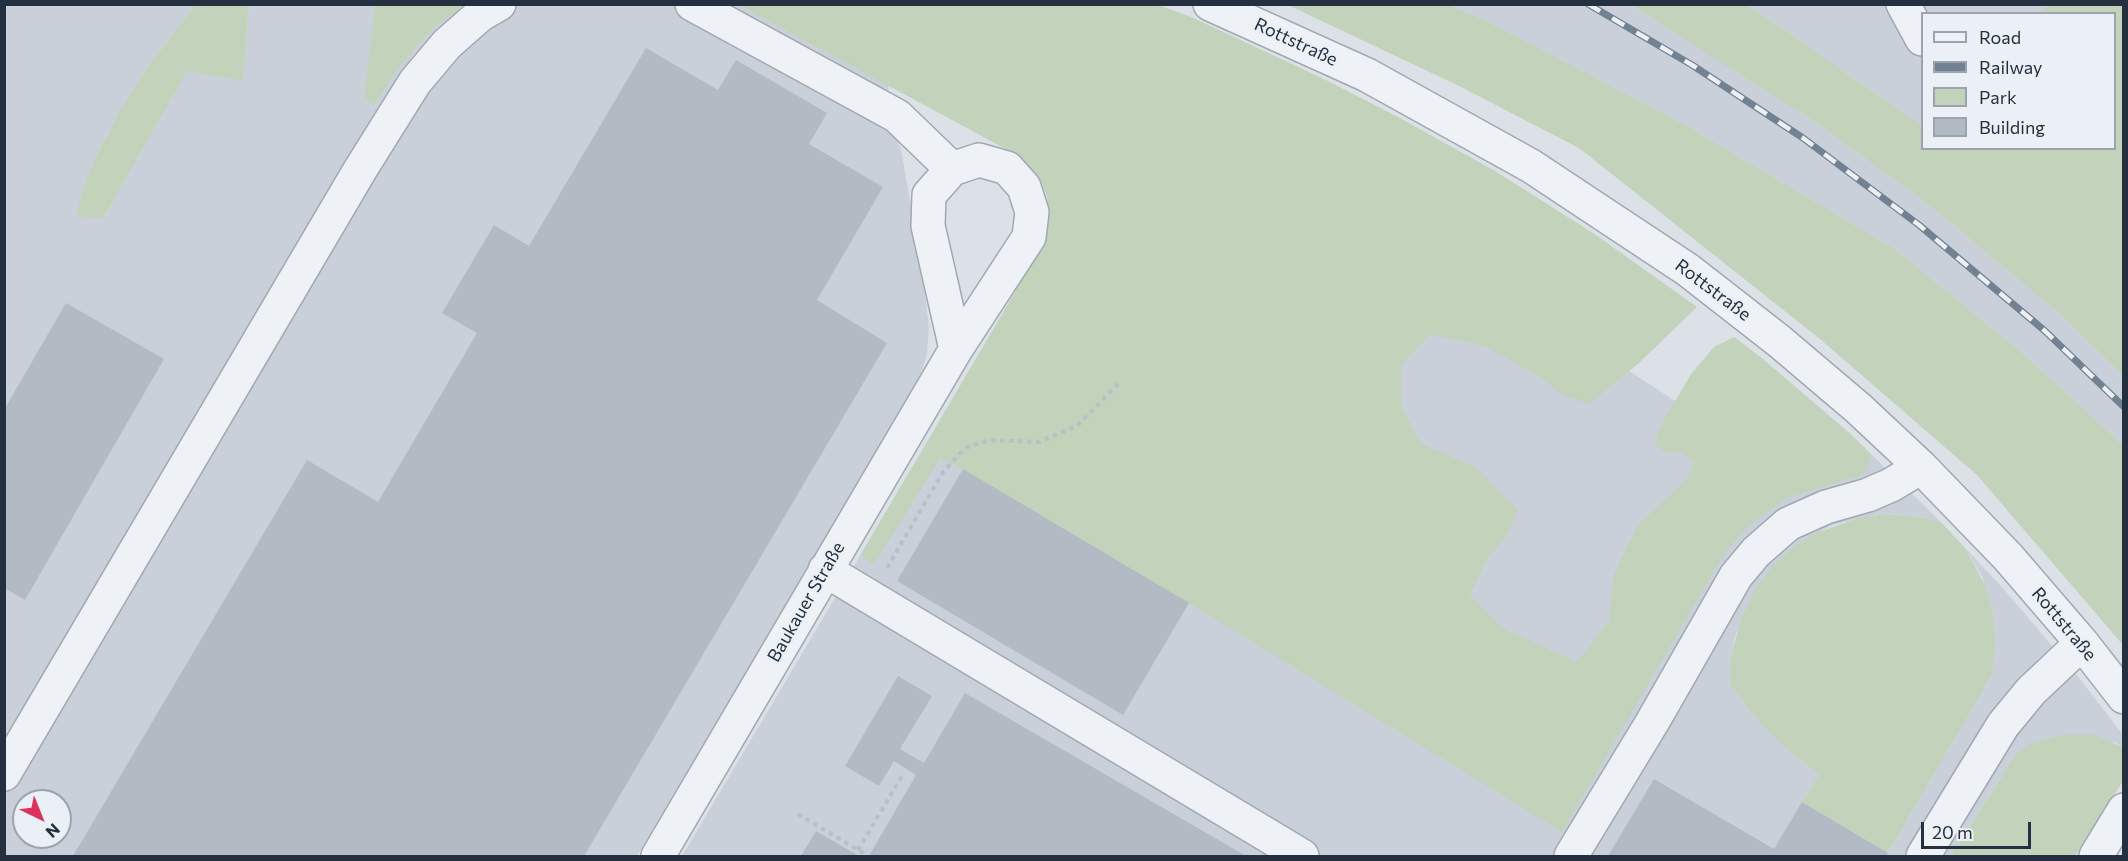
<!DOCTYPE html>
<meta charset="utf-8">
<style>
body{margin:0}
#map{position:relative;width:2128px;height:861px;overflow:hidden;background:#dbe1e7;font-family:Commissioner,sans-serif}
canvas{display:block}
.frame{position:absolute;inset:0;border:6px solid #24303f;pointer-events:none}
.legend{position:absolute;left:1921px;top:12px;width:195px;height:138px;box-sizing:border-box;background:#eaf0f5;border:2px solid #9ba3ac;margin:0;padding:8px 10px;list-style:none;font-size:18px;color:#24303f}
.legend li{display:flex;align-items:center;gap:12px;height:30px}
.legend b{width:30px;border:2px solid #9ba3ac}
.north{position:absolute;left:12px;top:789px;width:60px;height:60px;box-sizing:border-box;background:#eaf0f5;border:2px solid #9ba3ac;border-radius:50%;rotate:137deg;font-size:16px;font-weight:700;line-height:24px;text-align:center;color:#24303f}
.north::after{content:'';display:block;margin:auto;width:21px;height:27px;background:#db315a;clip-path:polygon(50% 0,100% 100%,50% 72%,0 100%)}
.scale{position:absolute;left:1921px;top:822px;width:110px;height:27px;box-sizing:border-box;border:3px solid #24303f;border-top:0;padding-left:8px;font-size:18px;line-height:21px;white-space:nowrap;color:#24303f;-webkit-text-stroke:4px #eaf0f5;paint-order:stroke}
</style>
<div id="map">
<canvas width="2128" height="861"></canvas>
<div class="frame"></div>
<ul class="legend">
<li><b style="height:8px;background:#eef1f5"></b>Road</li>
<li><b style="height:8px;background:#738292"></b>Railway</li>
<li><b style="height:16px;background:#c3d2bb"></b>Park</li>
<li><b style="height:16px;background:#b2bac4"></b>Building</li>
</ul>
<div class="north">N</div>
<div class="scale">20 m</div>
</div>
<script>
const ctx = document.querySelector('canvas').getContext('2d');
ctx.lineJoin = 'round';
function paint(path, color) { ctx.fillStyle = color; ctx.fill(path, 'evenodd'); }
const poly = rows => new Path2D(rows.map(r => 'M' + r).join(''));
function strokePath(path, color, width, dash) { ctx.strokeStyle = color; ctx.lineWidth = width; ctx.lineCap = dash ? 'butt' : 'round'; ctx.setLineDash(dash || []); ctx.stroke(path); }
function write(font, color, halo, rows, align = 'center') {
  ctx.font = font + ' Commissioner,sans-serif'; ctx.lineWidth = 5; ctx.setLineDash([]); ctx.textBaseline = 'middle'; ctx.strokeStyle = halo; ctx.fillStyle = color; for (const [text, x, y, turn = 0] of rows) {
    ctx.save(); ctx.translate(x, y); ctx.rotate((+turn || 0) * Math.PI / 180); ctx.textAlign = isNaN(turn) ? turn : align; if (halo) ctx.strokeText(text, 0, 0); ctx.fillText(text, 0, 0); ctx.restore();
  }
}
paint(poly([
 [464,4,739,5,888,85,897,140,901,149,922,271,929,326,927,355,919,379,637,856,5,856,5,5,195,5,147,68,107,135,95,158,76,213,89,219,104,217,187,70,243,80,249,5,375,5,365,98,374,106,394,74,422,40,436,26],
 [24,801,60,801,60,837,24,837],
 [1448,5,1630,5,1708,53,1815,122,1933,208,2062,316,2123,376,2123,445,2026,356,1895,249,1682,123,1485,20],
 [1745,5,2049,5,2042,13,1922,14,1922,126,1766,17],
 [1062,300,1590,345,1675,401,1846,430,1941,522,1918,517,1885,514,1844,522,1830,526,1793,547,1764,577,1736,633,1731,657,1731,686,1759,722,1792,754,1819,775,1803,803,1888,853,1992,675,1996,642,1992,609,1982,576,1965,548,2001,586,2077,675,2123,735,2123,747,2114,742,2053,737,2023,748,2016,754,1951,856,682,856,960,387]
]), '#c9d0d9');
paint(poly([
 [195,5,249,5,243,81,187,71,104,217,89,219,78,215,76,213,83,191,95,158,119,113,147,68],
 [375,5,464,5,436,26,422,40,394,74,374,106,364,98],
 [739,5,1159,5,1191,17,1320,77,1398,117,1495,171,1593,233,1697,307,1639,363,1589,404,1564,396,1540,377,1485,346,1430,334,1401,366,1401,405,1420,443,1476,467,1518,510,1508,534,1486,561,1470,595,1504,629,1577,662,1609,621,1614,574,1638,525,1686,480,1694,462,1682,451,1665,453,1655,444,1659,429,1691,374,1714,347,1734,337,1763,359,1846,430,1871,454,1867,469,1862,475,1789,497,1749,525,1725,552,1562,832,1189,603,941,457,873,566,861,554,1041,248,1049,220,1047,196,1040,180,1033,170,1015,154],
 [1288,5,1448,5,1485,20,1682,123,1895,249,2026,356,2123,445,2123,645,1977,475,1820,339,1579,148,1457,85],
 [1631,5,1745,5,1766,17,1922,126,1922,148,2114,148,2114,14,2042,13,2049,5,2123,5,2123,376,2062,316,1933,208,1815,122],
 [1885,514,1918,517,1941,522,1965,548,1985,585,1992,609,1996,642,1992,675,1888,853,1802,802,1819,775,1792,754,1759,722,1731,686,1730,678,1731,657,1740,622,1756,588,1773,566,1793,547,1816,533,1859,518],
 [2075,734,2094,735,2123,747,2123,781,2075,856,1951,856,2016,754,2023,748,2032,744,2053,737]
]), '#c3d2bb');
paint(poly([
 [646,48,718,90,736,60,827,113,809,144,883,187,817,300,887,343,584,856,73,856,307,460,378,502,477,333,442,313,494,225,529,246],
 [66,303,164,359,25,600,4,588,4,410],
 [963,469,1189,603,1123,715,897,581],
 [898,676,932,696,900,749,924,763,965,693,1246,856,869,856,916,775,894,761,879,786,845,766],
 [1654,779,1774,849,1802,802,1888,853,1886,856,1608,856],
 [816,831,859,856,801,856]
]), '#b2bac4');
const minor = poly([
 [692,4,897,116,952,169],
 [1210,4,1367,75,1531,166,1688,270,1779,341,1858,408,1921,467,2008,557,2082,643,2124,697],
 [1903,4,1922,39],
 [825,570,1302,856],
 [4,774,360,170,415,82,447,44,480,15,499,4],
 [658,856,956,349,1029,237,1032,212,1024,187,1007,168,979,160,952,169,929,195,928,226,956,349],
 [1571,856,1653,721,1736,576,1756,552,1788,524,1826,507,1868,495,1891,485,1921,467],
 [1923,856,2003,725,2031,691,2082,643],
 [2096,856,2124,810]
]);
strokePath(minor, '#a0a8b1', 36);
strokePath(poly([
 [887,568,943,472,965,448,990,440,1039,442,1077,426,1121,381],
 [798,814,865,854],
 [858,850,902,776]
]), '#b9bfc6', 4, [4.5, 4.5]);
strokePath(minor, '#eef1f5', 33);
const rail = poly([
 [1588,4,1692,65,1803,138,1919,225,2045,331,2124,407]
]);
strokePath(rail, '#738292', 7);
strokePath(rail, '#eaf0f5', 4.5, [14]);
write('18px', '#24303f', '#eaf0f5', [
 ["Rottstraße",1296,42,25],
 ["Rottstraße",1713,290,37],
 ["Baukauer Straße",806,602,-60],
 ["Rottstraße",2064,624,50]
]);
</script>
